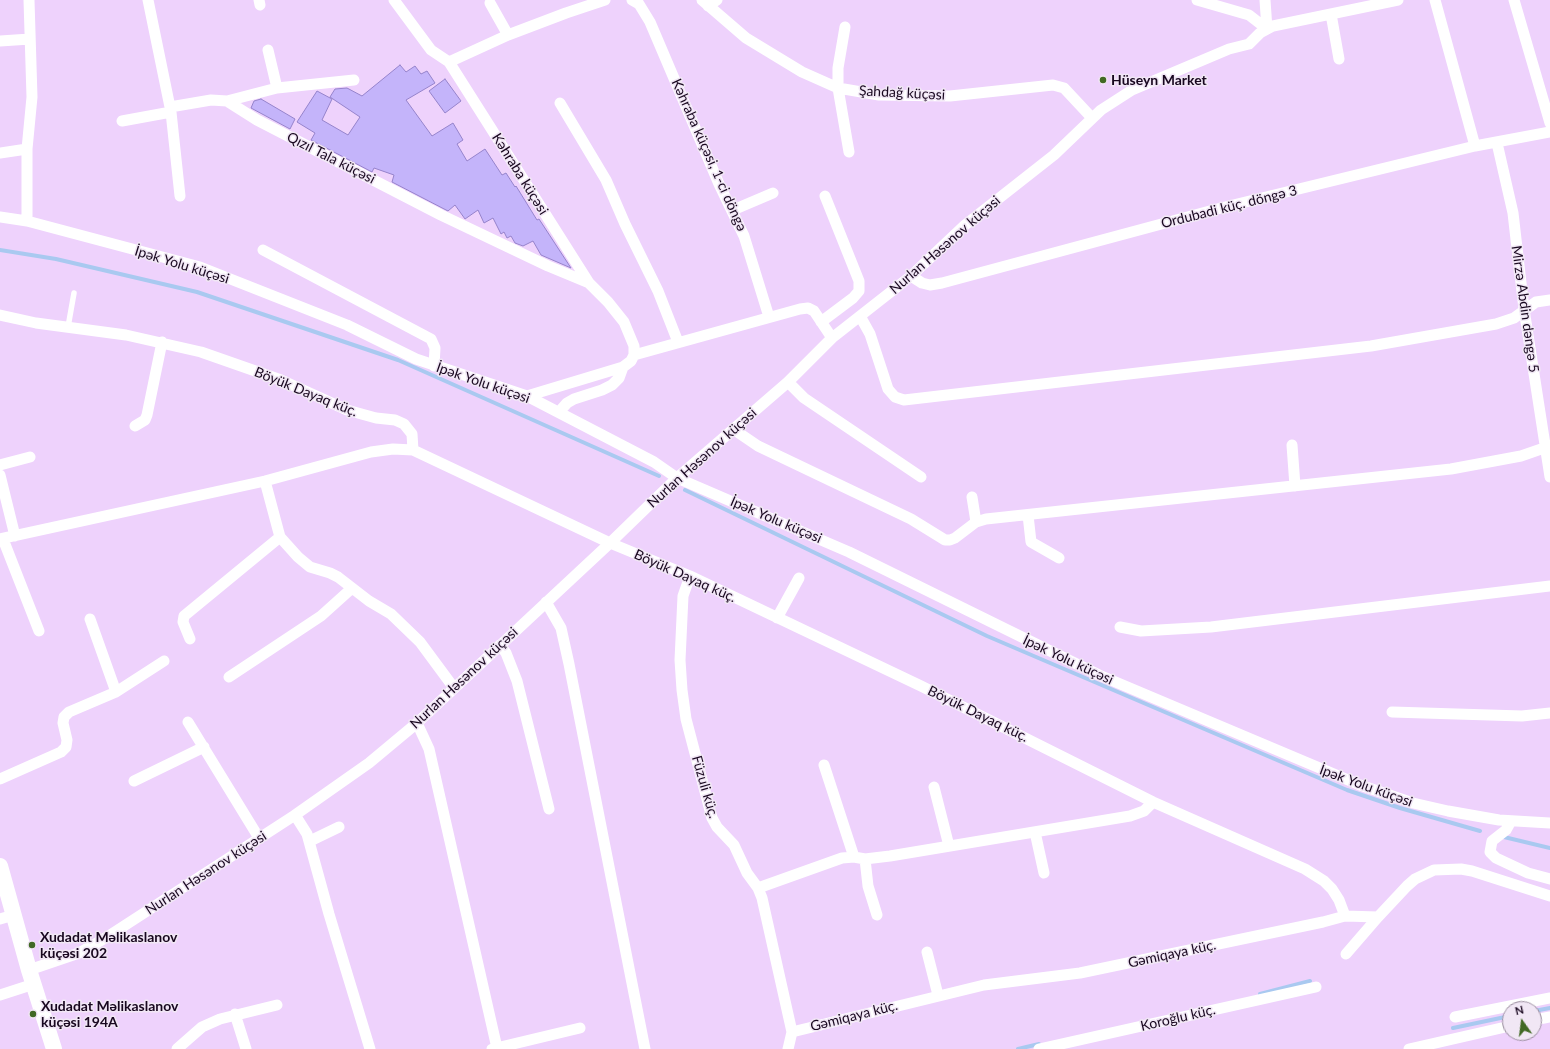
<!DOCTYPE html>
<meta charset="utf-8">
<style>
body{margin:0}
#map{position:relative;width:1550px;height:1049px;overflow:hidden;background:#eed2fc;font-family:Lato,sans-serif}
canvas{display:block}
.north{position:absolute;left:1502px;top:1001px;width:40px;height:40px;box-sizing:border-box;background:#f1e7f5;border:1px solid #9a8d9f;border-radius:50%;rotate:346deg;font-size:11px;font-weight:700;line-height:16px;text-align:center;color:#18071f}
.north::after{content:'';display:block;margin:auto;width:14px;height:18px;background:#416924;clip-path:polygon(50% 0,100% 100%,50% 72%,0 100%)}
</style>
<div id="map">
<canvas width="1550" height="1049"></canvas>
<div class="north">N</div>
</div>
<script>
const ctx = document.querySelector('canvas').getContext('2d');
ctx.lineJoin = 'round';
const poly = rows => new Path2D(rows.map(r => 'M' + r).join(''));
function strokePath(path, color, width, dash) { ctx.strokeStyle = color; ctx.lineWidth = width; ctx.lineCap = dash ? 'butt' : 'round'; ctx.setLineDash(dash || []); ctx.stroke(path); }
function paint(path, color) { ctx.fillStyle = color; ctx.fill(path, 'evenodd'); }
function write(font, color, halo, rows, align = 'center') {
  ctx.font = font + ' Lato,sans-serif'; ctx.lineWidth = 3; ctx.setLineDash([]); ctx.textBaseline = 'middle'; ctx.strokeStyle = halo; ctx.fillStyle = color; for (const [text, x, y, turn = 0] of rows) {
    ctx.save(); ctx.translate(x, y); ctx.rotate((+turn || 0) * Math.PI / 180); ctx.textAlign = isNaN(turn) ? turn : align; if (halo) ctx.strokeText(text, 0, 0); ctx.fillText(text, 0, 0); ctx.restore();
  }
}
strokePath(poly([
 [0,250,56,259,197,292,398,360,659,476],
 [685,490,987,636,1347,790,1400,808,1480,831],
 [1504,837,1550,848],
 [1260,994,1310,981],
 [1534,1011,1550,1008],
 [1453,1028,1510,1016],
 [1018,1049,1039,1044]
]), '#a9c9f0', 4);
const building = poly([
 [400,65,406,72,415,66,421,74,427,71,435,83,406,100,432,136,453,123,463,140,457,144,467,161,485,149,502,175,506,173,515,187,516,186,537,220,539,219,571,268,541,255,533,241,523,246,515,243,511,236,507,238,504,232,501,234,493,218,484,223,478,210,465,219,455,205,448,211,392,182,394,175,374,168,372,172,311,140,315,133,297,122,317,91,332,99,322,120,348,135,360,117,330,97,335,89,347,88,362,96,400,65],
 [445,79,461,101,445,113,429,91,445,79],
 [261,99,295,119,290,129,251,108,254,101,261,99]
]);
paint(building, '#c4b4fa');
strokePath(building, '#9583cb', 1);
strokePath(poly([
 [68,327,74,293]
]), '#fff', 5.5);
strokePath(poly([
 [148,0,171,112,180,196],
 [259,0,260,5],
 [394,0,431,50,449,62,589,283,608,302,624,322,634,346,634,355],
 [632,0,639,4,650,22,719,184,744,236,769,317],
 [702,0,746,38,802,72,838,88,879,95,950,96,1053,85,1064,88,1092,118],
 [1197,0,1249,15,1267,29],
 [1265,0,1267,29],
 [1435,0,1475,146],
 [1514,0,1550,123],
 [490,3,508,35],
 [708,6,717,0],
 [1331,14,1339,59],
 [845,27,838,68,838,88,849,152],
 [0,41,30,39],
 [268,50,277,88],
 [449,62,508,35,566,13,605,0],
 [227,101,277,88,354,80],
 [560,103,606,180,625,224,658,291,678,342],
 [170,107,211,100,227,101,257,120,441,215,548,266,589,283],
 [122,121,171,112],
 [1497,143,1513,213,1524,309,1550,477],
 [0,153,27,149],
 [733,210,773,193],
 [0,217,27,221,200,267,347,325,416,359,527,396,654,462,677,478,849,552,1099,675,1360,785,1413,803,1448,811,1499,820,1550,823],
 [27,221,27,149,32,97,29,0],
 [263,250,431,339,435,348,434,366],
 [911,276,922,283,930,285,942,283,1221,208,1475,146,1550,132],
 [0,315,36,323,126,335,201,352,281,380,347,410,376,418,395,420,404,424,412,434,413,450],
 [860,316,870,334,888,389,895,397,904,400,1371,346,1496,324,1514,318,1536,302,1550,300],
 [821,322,853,298,859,291,859,281,825,196],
 [788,382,804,398,921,477],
 [527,396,623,367,631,361,634,355,800,309,808,308,814,311,832,338],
 [559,412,567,403,574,399,602,390,612,385,619,378,623,367],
 [135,426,145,420,147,415,162,342],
 [733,429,758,446,911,519,945,540,950,540,955,538,976,522,986,519,1451,469,1521,456,1550,446],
 [1292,445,1295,486],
 [0,465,30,457],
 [0,475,15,536],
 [265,481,280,537,298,557,310,567,330,573,338,577,369,601,391,614,420,642,454,688],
 [972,497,976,522],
 [1028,515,1031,542,1059,558],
 [0,539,265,481,371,452,393,449,413,450,610,543,690,576,921,686,1153,802,1305,869,1324,881,1332,889,1339,900,1345,916],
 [3,539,39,631],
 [690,576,683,596,680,660,682,690,686,719,712,818,717,827,734,845,747,873,758,888,762,898,792,1032,788,1049],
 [546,602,561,628,569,664,645,1049],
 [777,618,799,578],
 [90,619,116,692],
 [1120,627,1141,631,1211,627,1550,586],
 [190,639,183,622,184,616,280,537],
 [500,645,506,653,517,681,549,809],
 [229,677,321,616,351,589],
 [1392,712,1522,716,1550,713],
 [188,722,259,838],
 [417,723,429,749,497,1048],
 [824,765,854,857],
 [0,779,61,752,66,747,67,740,63,723,64,717,69,712,116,692,164,661],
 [134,781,204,747],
 [934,787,949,846],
 [295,815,307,834,329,914,370,1049],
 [1511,821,1506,830,1492,841,1490,852,1496,858,1528,873,1550,879],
 [1035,832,1044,873],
 [310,841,339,827],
 [865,859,868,886,877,915],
 [758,888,842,858,854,857,865,859,890,856,1130,816,1144,811,1153,802],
 [0,919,14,915],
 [927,952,938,995],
 [1346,954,1378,917],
 [29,970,79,953,107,937,295,815,369,763,417,723,610,543,677,478,788,382,832,338,911,276,965,225,1054,155,1101,110,1132,90,1229,49,1249,44,1260,33,1273,26,1398,0],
 [0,995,34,984],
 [235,1014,246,1049],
 [1455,1017,1550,998],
 [1534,1020,1550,1017],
 [792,1032,984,985,1080,973,1323,922,1345,916,1378,917,1407,886,1415,879,1434,870,1461,869,1472,871,1550,896],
 [177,1049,202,1027,220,1019,277,1005],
 [492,1049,580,1028],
 [1039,1049,1316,987],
 [1409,1049,1510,1026]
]), '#fff', 11);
strokePath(poly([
 [0,866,29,970,54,1049]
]), '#fff', 16);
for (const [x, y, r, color] of [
 [1103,80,4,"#416924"],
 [32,945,4,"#416924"],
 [33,1014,4,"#416924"]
]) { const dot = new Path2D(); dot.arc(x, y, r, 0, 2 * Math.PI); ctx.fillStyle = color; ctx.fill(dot); strokePath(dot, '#f1e7f5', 1.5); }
write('bold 14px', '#18071f', '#f1e7f5', [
 ["Hüseyn Market",1111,80],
 ["Xudadat Məlikaslanov",40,937],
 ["küçəsi 202",40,953],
 ["Xudadat Məlikaslanov",41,1006],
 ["küçəsi 194A",41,1022]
], 'left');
write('14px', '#18071f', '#f1e7f5', [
 ["Şahdağ küçəsi",902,93,3],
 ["Kəhraba küçəsi, 1-ci döngə",709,155,66],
 ["Qızıl Tala küçəsi",331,158,27],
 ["Kəhraba küçəsi",520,174,58],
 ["Ordubadi küç. döngə 3",1229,207,-14],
 ["Nurlan Həsənov küçəsi",945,245,-41],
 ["İpək Yolu küçəsi",182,265,17],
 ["Mirzə Abdin dəngə 5",1525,309,82],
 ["İpək Yolu küçəsi",483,383,19],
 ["Böyük Dayaq küç.",306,392,22],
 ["Nurlan Həsənov küçəsi",702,458,-42],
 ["İpək Yolu küçəsi",776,520,23],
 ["Böyük Dayaq küç.",685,576,24],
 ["İpək Yolu küçəsi",1068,660,25],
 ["Nurlan Həsənov küçəsi",464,678,-43],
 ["Böyük Dayaq küç.",978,714,26],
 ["İpək Yolu küçəsi",1366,786,20],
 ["Füzuli küç.",705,787,74],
 ["Nurlan Həsənov küçəsi",206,873,-33],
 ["Gəmiqaya küç.",1172,954,-12],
 ["Gəmiqaya küç.",854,1016,-14],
 ["Koroğlu küç.",1178,1018,-13]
]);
</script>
